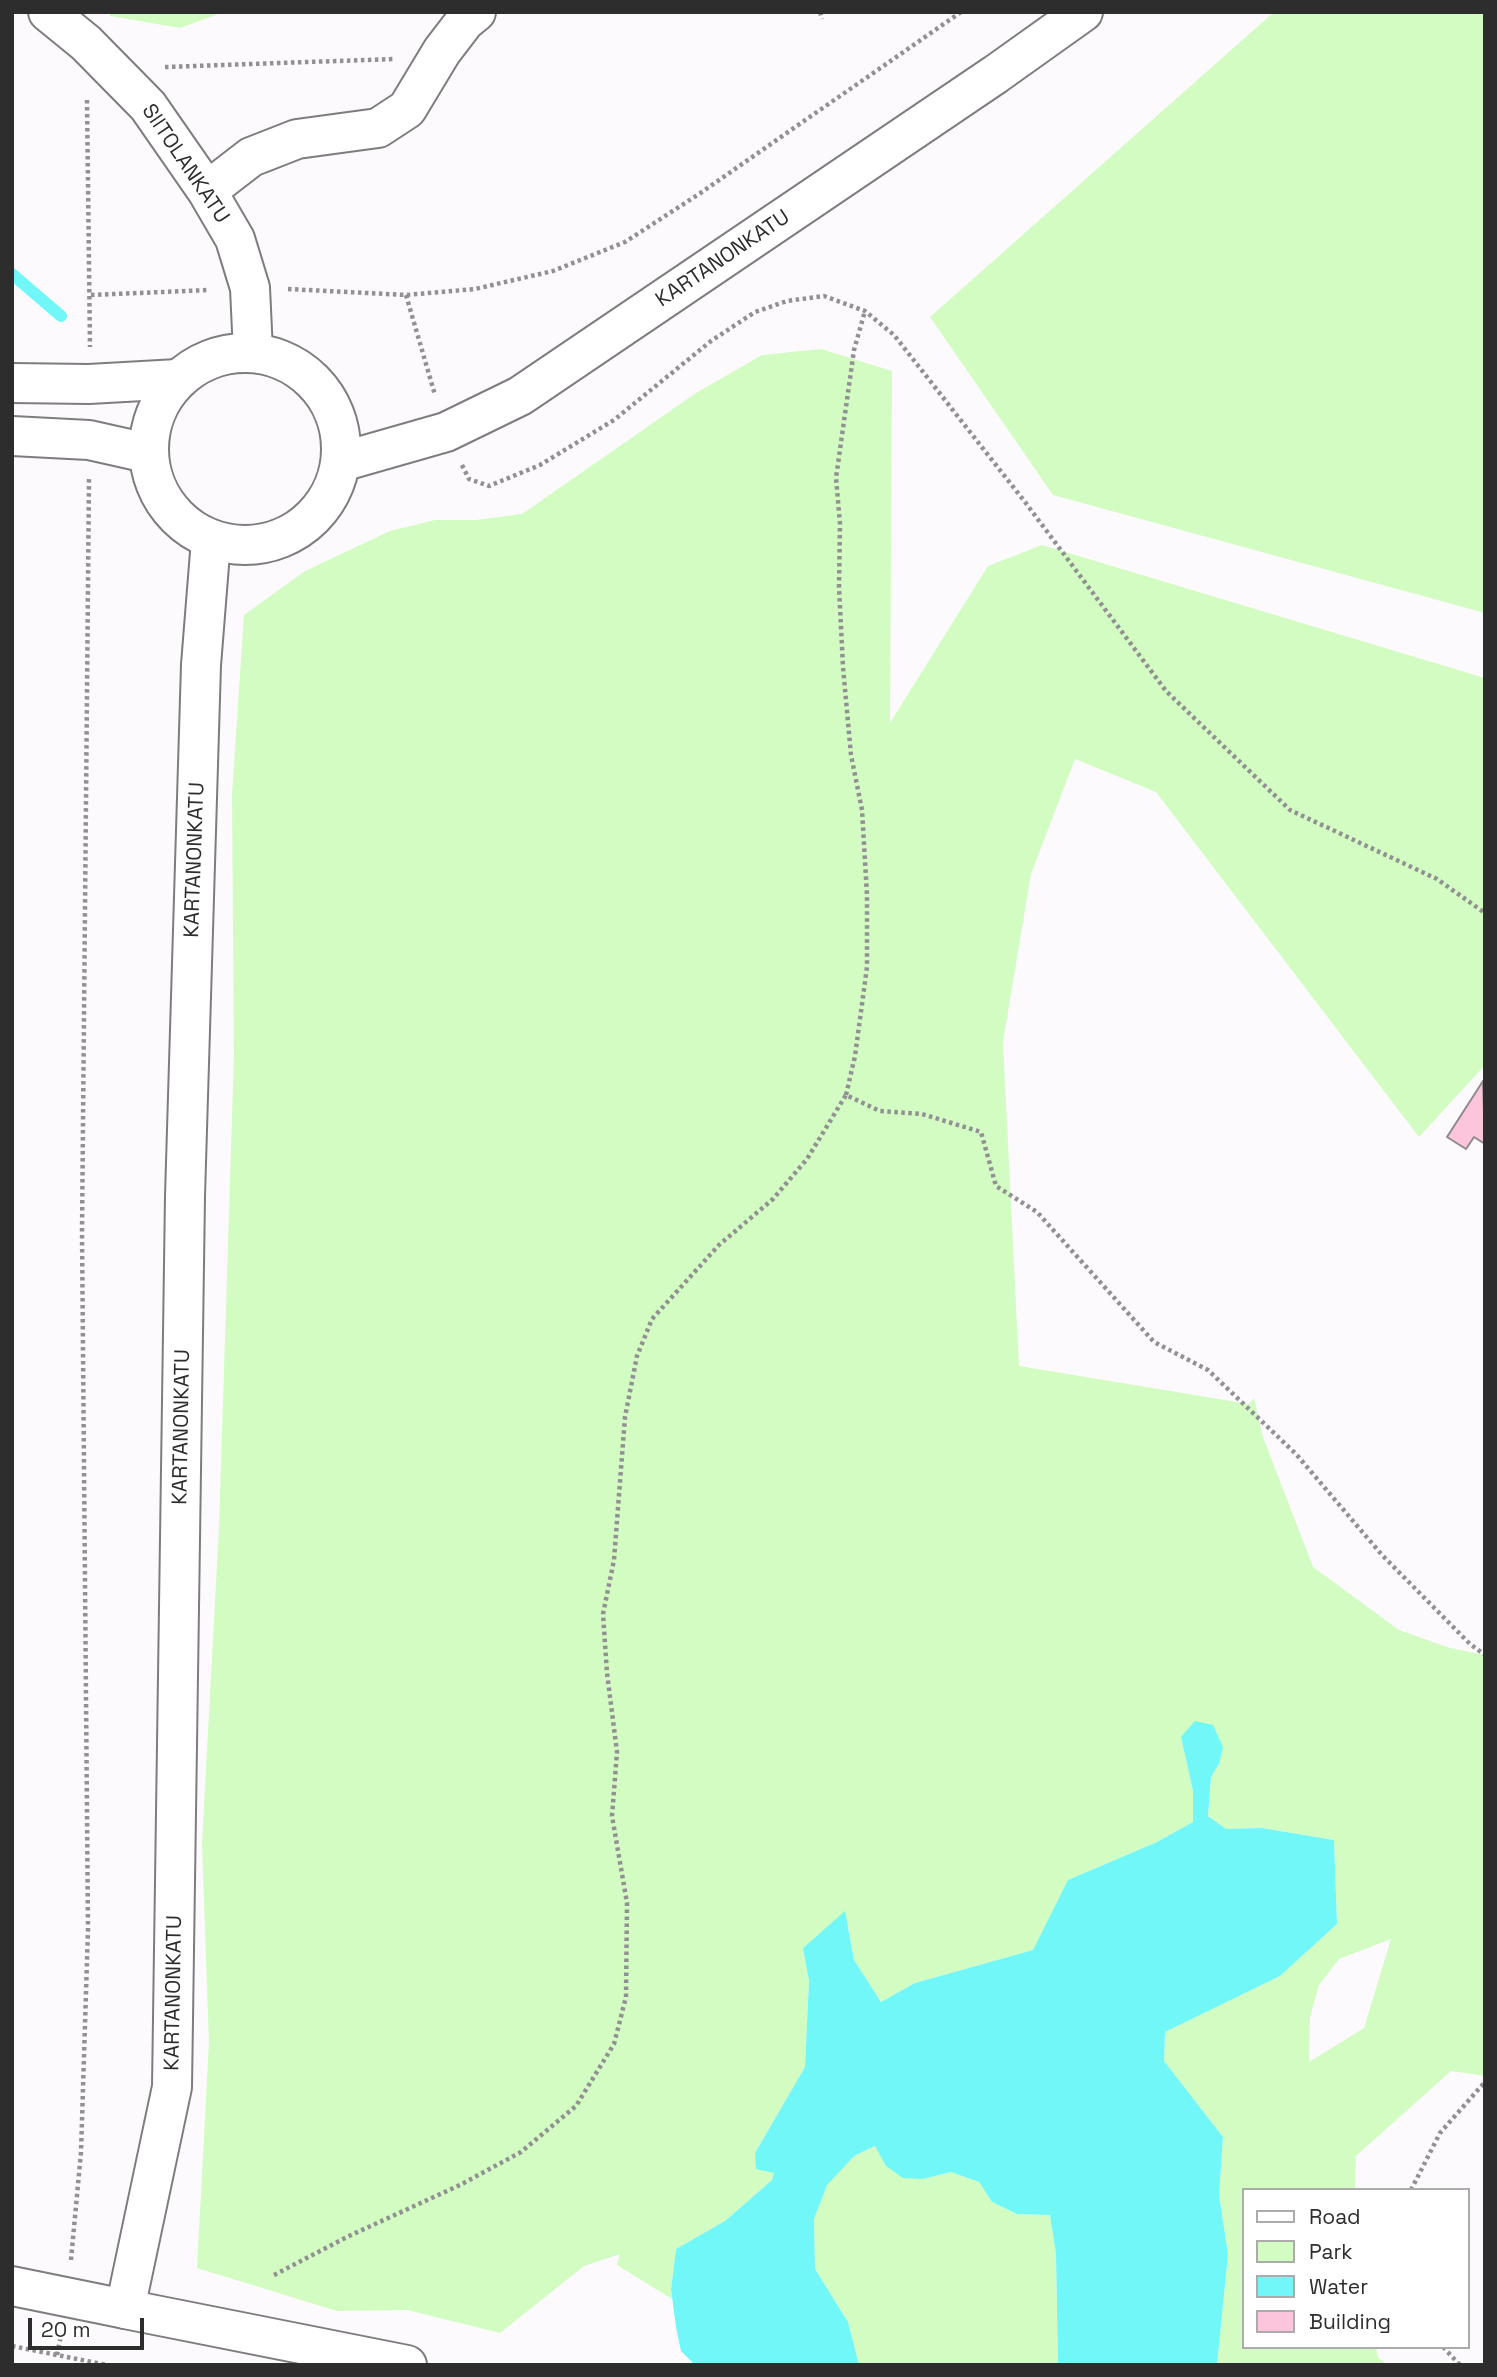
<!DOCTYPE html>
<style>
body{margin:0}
#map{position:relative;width:1497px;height:2377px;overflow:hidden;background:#fdfafd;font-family:"Space Grotesk",sans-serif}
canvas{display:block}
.frame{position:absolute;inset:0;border:14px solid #2e2d2e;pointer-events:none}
.legend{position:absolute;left:1242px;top:2188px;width:228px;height:161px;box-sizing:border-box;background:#fff;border:2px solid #ababab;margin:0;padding:9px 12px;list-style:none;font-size:21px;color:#2e2d2e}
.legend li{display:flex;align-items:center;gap:14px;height:35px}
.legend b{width:35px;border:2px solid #ababab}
.scale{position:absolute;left:28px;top:2318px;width:116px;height:32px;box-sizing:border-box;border:4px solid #2e2d2e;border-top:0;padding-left:9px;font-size:21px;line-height:24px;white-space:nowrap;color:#2e2d2e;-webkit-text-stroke:5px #fff;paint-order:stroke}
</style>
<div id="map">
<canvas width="1497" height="2377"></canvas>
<div class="frame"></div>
<ul class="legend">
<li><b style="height:9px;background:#fff"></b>Road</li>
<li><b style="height:19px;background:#d2fcc2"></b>Park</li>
<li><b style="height:19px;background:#71f7f8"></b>Water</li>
<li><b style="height:19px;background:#fdc5db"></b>Building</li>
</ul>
<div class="scale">20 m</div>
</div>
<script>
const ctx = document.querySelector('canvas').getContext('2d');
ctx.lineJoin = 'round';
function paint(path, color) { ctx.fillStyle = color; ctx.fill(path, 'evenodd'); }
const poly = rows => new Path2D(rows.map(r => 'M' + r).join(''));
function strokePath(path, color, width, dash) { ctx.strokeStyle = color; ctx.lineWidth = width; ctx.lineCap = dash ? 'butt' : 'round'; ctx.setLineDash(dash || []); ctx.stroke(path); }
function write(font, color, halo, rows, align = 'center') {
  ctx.font = font + ' "Space Grotesk",sans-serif'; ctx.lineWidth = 5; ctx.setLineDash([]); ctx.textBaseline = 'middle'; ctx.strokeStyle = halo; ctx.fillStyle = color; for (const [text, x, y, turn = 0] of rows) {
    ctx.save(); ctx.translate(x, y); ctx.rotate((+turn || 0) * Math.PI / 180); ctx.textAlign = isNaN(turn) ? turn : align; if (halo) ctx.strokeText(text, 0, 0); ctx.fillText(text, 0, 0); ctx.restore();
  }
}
paint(poly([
 [110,12,218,12,216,15,180,28,110,16],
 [1274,12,1485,12,1485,613,1053,495,930,317],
 [821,349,892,371,890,723,988,566,1042,545,1485,678,1485,1065,1419,1137,1156,792,1075,759,1031,874,1003,1042,1019,1366,1249,1404,1254,1398,1263,1437,1313,1567,1399,1630,1450,1648,1485,1655,1485,2076,1451,2071,1356,2156,1355,2190,1243,2190,1243,2347,1376,2347,1378,2357,1387,2365,1217,2365,1228,2254,1219,2195,1223,2137,1164,2061,1165,2032,1280,1976,1337,1924,1334,1840,1262,1828,1226,1829,1208,1816,1211,1777,1219,1764,1181,1737,1193,1791,1193,1822,1157,1842,1068,1880,1033,1950,915,1983,881,2002,854,1960,848,1926,834,1921,803,1948,809,1981,805,2067,755,2153,774,2173,772,2180,725,2221,676,2249,671,2288,672,2299,617,2265,620,2254,584,2266,500,2333,407,2310,337,2311,197,2268,209,2043,202,1844,219,1527,234,1055,232,795,244,615,305,571,390,531,435,520,476,520,522,514,696,393,762,355],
 [1391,1939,1364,2028,1309,2062,1310,2017,1319,1985,1339,1959],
 [876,2146,886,2166,923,2179,951,2172,979,2182,992,2202,1017,2214,1050,2215,1056,2254,1058,2365,859,2365,848,2322,815,2269,814,2219,826,2185,854,2156]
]), '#d2fcc2');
paint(poly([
 [1195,1721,1213,1725,1223,1747,1219,1764,1211,1777,1208,1816,1226,1829,1262,1828,1334,1840,1337,1924,1280,1976,1165,2032,1164,2061,1223,2137,1219,2195,1228,2254,1217,2365,1058,2365,1056,2254,1050,2215,1017,2214,992,2202,979,2182,951,2172,923,2179,903,2178,886,2166,875,2146,854,2156,827,2185,814,2219,815,2269,848,2322,859,2365,694,2364,681,2351,676,2327,671,2289,676,2249,725,2221,772,2180,774,2173,756,2169,755,2153,805,2067,809,1981,803,1948,845,1911,854,1960,881,2002,915,1983,1033,1950,1068,1880,1157,1842,1193,1822,1193,1791,1181,1737]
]), '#71f7f8');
strokePath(poly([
 [12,274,61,316]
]), '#71f7f8', 12);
const building = poly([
 [1483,1081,1485,1144,1474,1137,1466,1149,1447,1137,1483,1081]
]);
paint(building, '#fdc5db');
strokePath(building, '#8e8a8b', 2);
const minor = poly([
 [48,12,86,43,148,106,207,191,235,239,250,288,253,352],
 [207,191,251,157,297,139,378,128,407,109,442,51,465,21,476,12],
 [125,2309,407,2365]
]);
const major = poly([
 '149 449a96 96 0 1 1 192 0a96 96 0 1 1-192 0Z',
 [341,462,446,432,520,396,996,74,1083,12],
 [12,2286,125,2309,172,2087,185,1196,201,665,211,540]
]);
const highway = poly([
 [12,383,89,384,178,379],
 [12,436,89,440,147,453]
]);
strokePath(minor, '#7e7c7f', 42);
strokePath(major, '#7e7c7f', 42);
strokePath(highway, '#7e7c7f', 42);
strokePath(poly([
 [820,12,822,19],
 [165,67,394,59],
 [87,100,90,347],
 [288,289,406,295,475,289,553,271,625,242,699,194,961,12],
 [91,295,209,290],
 [406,295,435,395],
 [462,465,469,479,489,486,540,465,614,420,711,341,755,312,787,301,824,296,865,311,894,335,1025,502,1166,691,1290,810,1437,879,1485,913],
 [846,1095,855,1056,867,967,867,895,862,810,851,755,843,667,839,587,840,524,836,478,854,350,865,311],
 [1411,2190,1440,2133,1485,2082],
 [71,2260,81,2152,88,1929,82,1233,89,478],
 [274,2275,349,2236,460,2185,521,2152,576,2106,614,2044,626,1997,627,1903,612,1816,617,1752,607,1673,603,1614,614,1560,625,1417,637,1356,652,1319,719,1245,773,1199,807,1159,846,1095,880,1111,922,1114,981,1132,996,1186,1037,1212,1154,1342,1208,1370,1296,1454,1382,1555,1470,1644,1485,1655],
 [12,2346,107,2365],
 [1443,2347,1460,2365],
 [57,2355,61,2335]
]), '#929092', 4.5, [3.5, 3.5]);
strokePath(minor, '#fff', 38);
strokePath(major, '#fff', 38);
strokePath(highway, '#fff', 38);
write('21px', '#2e2d2e', '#fff', [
 ["SIITOLANKATU",185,164,56],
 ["KARTANONKATU",723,259,-34],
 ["KARTANONKATU",195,860,-88],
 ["KARTANONKATU",182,1427,-89],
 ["KARTANONKATU",174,1993,-89]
]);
</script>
